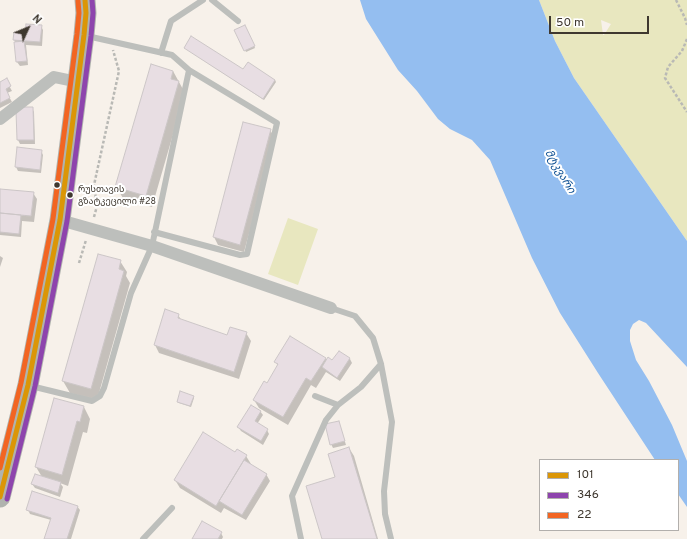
<!DOCTYPE html>
<meta charset="utf-8">
<style>
body{margin:0}
#map{position:relative;width:687px;height:539px;overflow:hidden;background:#f7f1ea;font-family:Overpass,sans-serif}
canvas{display:block}
.legend{position:absolute;left:539px;top:459px;width:140px;height:72px;box-sizing:border-box;background:#fff;border:1px solid #b2afac;margin:0;padding:5px 7px;list-style:none;font-size:12px;color:#3f382f}
.legend li{display:flex;align-items:center;gap:8px;height:20px}
.legend b{width:20px;border:1px solid #b2afac}
.north{position:absolute;left:8px;top:8px;width:40px;height:40px;-webkit-text-stroke:3px #fff;paint-order:stroke;rotate:46deg;font-size:11px;font-weight:700;line-height:16px;text-align:center;color:#3f382f}
.north::after{content:'';display:block;margin:auto;width:14px;height:18px;background:#3f382f;clip-path:polygon(50% 0,100% 100%,50% 72%,0 100%)}
.scale{position:absolute;left:549px;top:16px;width:100px;height:18px;box-sizing:border-box;border:2px solid #3f382f;border-top:0;padding-left:5px;font-size:12px;line-height:14px;white-space:nowrap;color:#3f382f;-webkit-text-stroke:3px #fff;paint-order:stroke}
</style>
<div id="map">
<canvas width="687" height="539"></canvas>
<ul class="legend">
<li><b style="height:5px;background:#db9607"></b>101</li>
<li><b style="height:5px;background:#8e44ad"></b>346</li>
<li><b style="height:5px;background:#f26522"></b>22</li>
</ul>
<div class="north">N</div>
<div class="scale">50 m</div>
</div>
<script>
const ctx = document.querySelector('canvas').getContext('2d');
ctx.lineJoin = 'round';
function paint(path, color) { ctx.fillStyle = color; ctx.fill(path, 'evenodd'); }
const poly = rows => new Path2D(rows.map(r => 'M' + r).join(''));
function strokePath(path, color, width, dash) { ctx.strokeStyle = color; ctx.lineWidth = width; ctx.lineCap = dash ? 'butt' : 'round'; ctx.setLineDash(dash || []); ctx.stroke(path); }
function write(font, color, halo, rows, align = 'center') {
  ctx.font = font + ' Overpass,"Noto Sans Georgian",sans-serif'; ctx.lineWidth = 4; ctx.setLineDash([]); ctx.textBaseline = 'middle'; ctx.strokeStyle = halo; ctx.fillStyle = color; for (const [text, x, y, turn = 0] of rows) {
    ctx.save(); ctx.translate(x, y); ctx.rotate((+turn || 0) * Math.PI / 180); ctx.textAlign = isNaN(turn) ? turn : align; if (halo) ctx.strokeText(text, 0, 0); ctx.fillText(text, 0, 0); ctx.restore();
  }
}
paint(poly([
 [539,0,687,0,687,241,574,78,555,41],
 [601,20,611,24,604,35,603,35],
 [288,218,318,229,298,285,268,274]
]), '#e8e7bf');
paint(poly([
 [360,0,539,0,555,41,574,78,687,241,687,367,646,323,639,320,633,324,630,330,630,341,636,360,649,381,672,425,687,461,687,507,678,494,678,460,655,460,598,373,560,313,532,258,490,160,472,140,450,129,438,119,417,91,398,70,366,19]
]), '#94bef0');
paint(poly([
 [41,26,43,30,42,46,26,45,28,65,20,66,17,62,16,43,14,40],
 [245,26,255,48,246,52,236,30],
 [185,48,243,71,275,80,276,82,264,100],
 [173,71,185,93,152,207,123,198,116,187],
 [6,80,12,91,7,93,12,102,0,108,0,83],
 [32,108,34,112,35,144,20,144,18,140,17,112],
 [270,130,275,138,244,252,218,245,214,237],
 [41,151,43,155,41,173,18,171,16,167],
 [0,190,33,193,37,199,34,222,22,221,21,237,0,235],
 [0,256,3,258,0,267],
 [120,261,127,272,126,276,130,283,97,400,70,393,63,381],
 [178,315,182,321,228,336,246,333,251,341,239,379,159,353,155,345],
 [339,352,350,359,352,363,340,381,326,372,316,388,311,385,288,425,259,408,254,400,268,385,278,367,276,362,325,358,327,361,333,362],
 [193,396,194,398,191,407,179,403,178,401],
 [55,399,84,407,90,419,87,433,83,432,68,486,60,483,63,487,60,497,35,488,32,484,42,477,36,467],
 [260,411,263,415,257,424,267,430,269,434,263,445,241,431,238,427],
 [339,422,346,445,333,448,331,444],
 [349,448,354,456,378,539,323,539,336,478],
 [235,453,246,456,251,464,250,465,266,474,270,481,246,520,224,508,221,513,180,488,175,480],
 [77,506,80,510,71,539,45,539,51,520,30,514,28,510],
 [221,533,223,537,222,539,193,539]
]), '#0003');
const building = poly([
 [26,24,42,25,40,42,13,40,14,32,25,33,26,24],
 [245,25,255,46,244,51,234,30,245,25],
 [191,36,243,69,248,62,275,80,263,99,184,48,191,36],
 [24,41,27,61,16,62,14,42,24,41],
 [151,64,173,71,171,79,179,81,146,196,115,187,151,64],
 [7,78,11,86,6,89,10,98,0,103,0,82,7,78],
 [20,107,33,107,34,140,17,140,16,111,20,107],
 [243,122,271,129,240,245,213,237,243,122],
 [17,147,42,150,40,170,15,167,17,147],
 [0,189,34,192,31,216,0,213,0,189],
 [0,213,21,215,19,234,0,232,0,213],
 [98,254,121,260,119,269,124,271,91,389,62,381,98,254],
 [165,309,179,314,178,318,227,335,230,327,247,332,234,372,154,345,165,309],
 [290,336,326,358,311,381,306,378,283,417,253,400,264,381,267,383,278,364,274,362,290,336],
 [339,351,350,358,337,378,322,367,328,357,332,360,339,351],
 [180,391,194,396,190,406,177,402,180,391],
 [54,398,84,406,80,422,77,421,62,475,35,467,54,398],
 [251,405,261,411,255,421,268,429,261,441,237,427,251,405],
 [339,421,345,441,330,445,325,424,339,421],
 [203,432,235,452,237,449,247,455,216,506,174,480,203,432],
 [349,447,377,539,322,539,306,486,335,477,328,454,349,447],
 [244,460,267,474,242,515,219,501,244,460],
 [35,474,61,482,58,493,31,484,35,474],
 [32,491,78,506,67,539,44,539,51,518,26,510,32,491],
 [202,521,222,532,218,539,192,539,202,521]
]);
paint(building, '#e8dee3');
strokePath(building, '#ccc6c7', 1);
strokePath(poly([
 [676,0,685,18,687,25],
 [687,39,682,51,668,67,665,78,687,112],
 [94,217,97,206,94,185,119,71,113,50],
 [79,263,86,240]
]), '#b9b9b5', 2.5, [3, 2]);
strokePath(poly([
 [212,0,238,21],
 [161,53,171,21,203,0],
 [154,232,240,255,247,254,277,123,189,70],
 [331,308,355,316,373,338,381,364,392,422,384,491,385,514,391,539],
 [31,386,92,401,100,396,104,388,131,293,152,246,189,70,172,55,87,36],
 [315,396,338,405,361,387,381,364],
 [143,539,172,508],
 [301,539,292,496,326,420,338,405]
]), '#bdbfbc', 6);
strokePath(poly([
 [0,119,54,77,78,82],
 [60,220,152,246,331,308]
]), '#bdbfbc', 12);
strokePath(poly([
 [0,497,28,385,60,220,84,35,86,13,85,0]
]), '#b0b3ae', 21);
strokePath(poly([
 [0,497,28,385,60,220,84,35,86,13,85,0]
]), '#db9607', 5);
strokePath(poly([
 [7,499,35,386,67,221,91,36,93,13,92,0]
]), '#8e44ad', 5);
strokePath(poly([
 [0,468,21,383,53,219,77,34,79,13,78,1]
]), '#f26522', 5);
for (const [x, y, r, color] of [
 [57,185,3.5,"#3f382f"],
 [70,195,3.5,"#3f382f"]
]) { const dot = new Path2D(); dot.arc(x, y, r, 0, 2 * Math.PI); ctx.fillStyle = color; ctx.fill(dot); strokePath(dot, '#fff', 1.5); }
write('9px', '#3f382f', '#fff', [
 ["რუსთავის",78,190],
 ["გზატკეცილი #28",78,202]
], 'left');
write('italic 11px', '#0e5093', '#fff', [
 ["მტკვარი",559,172,59]
]);
</script>
